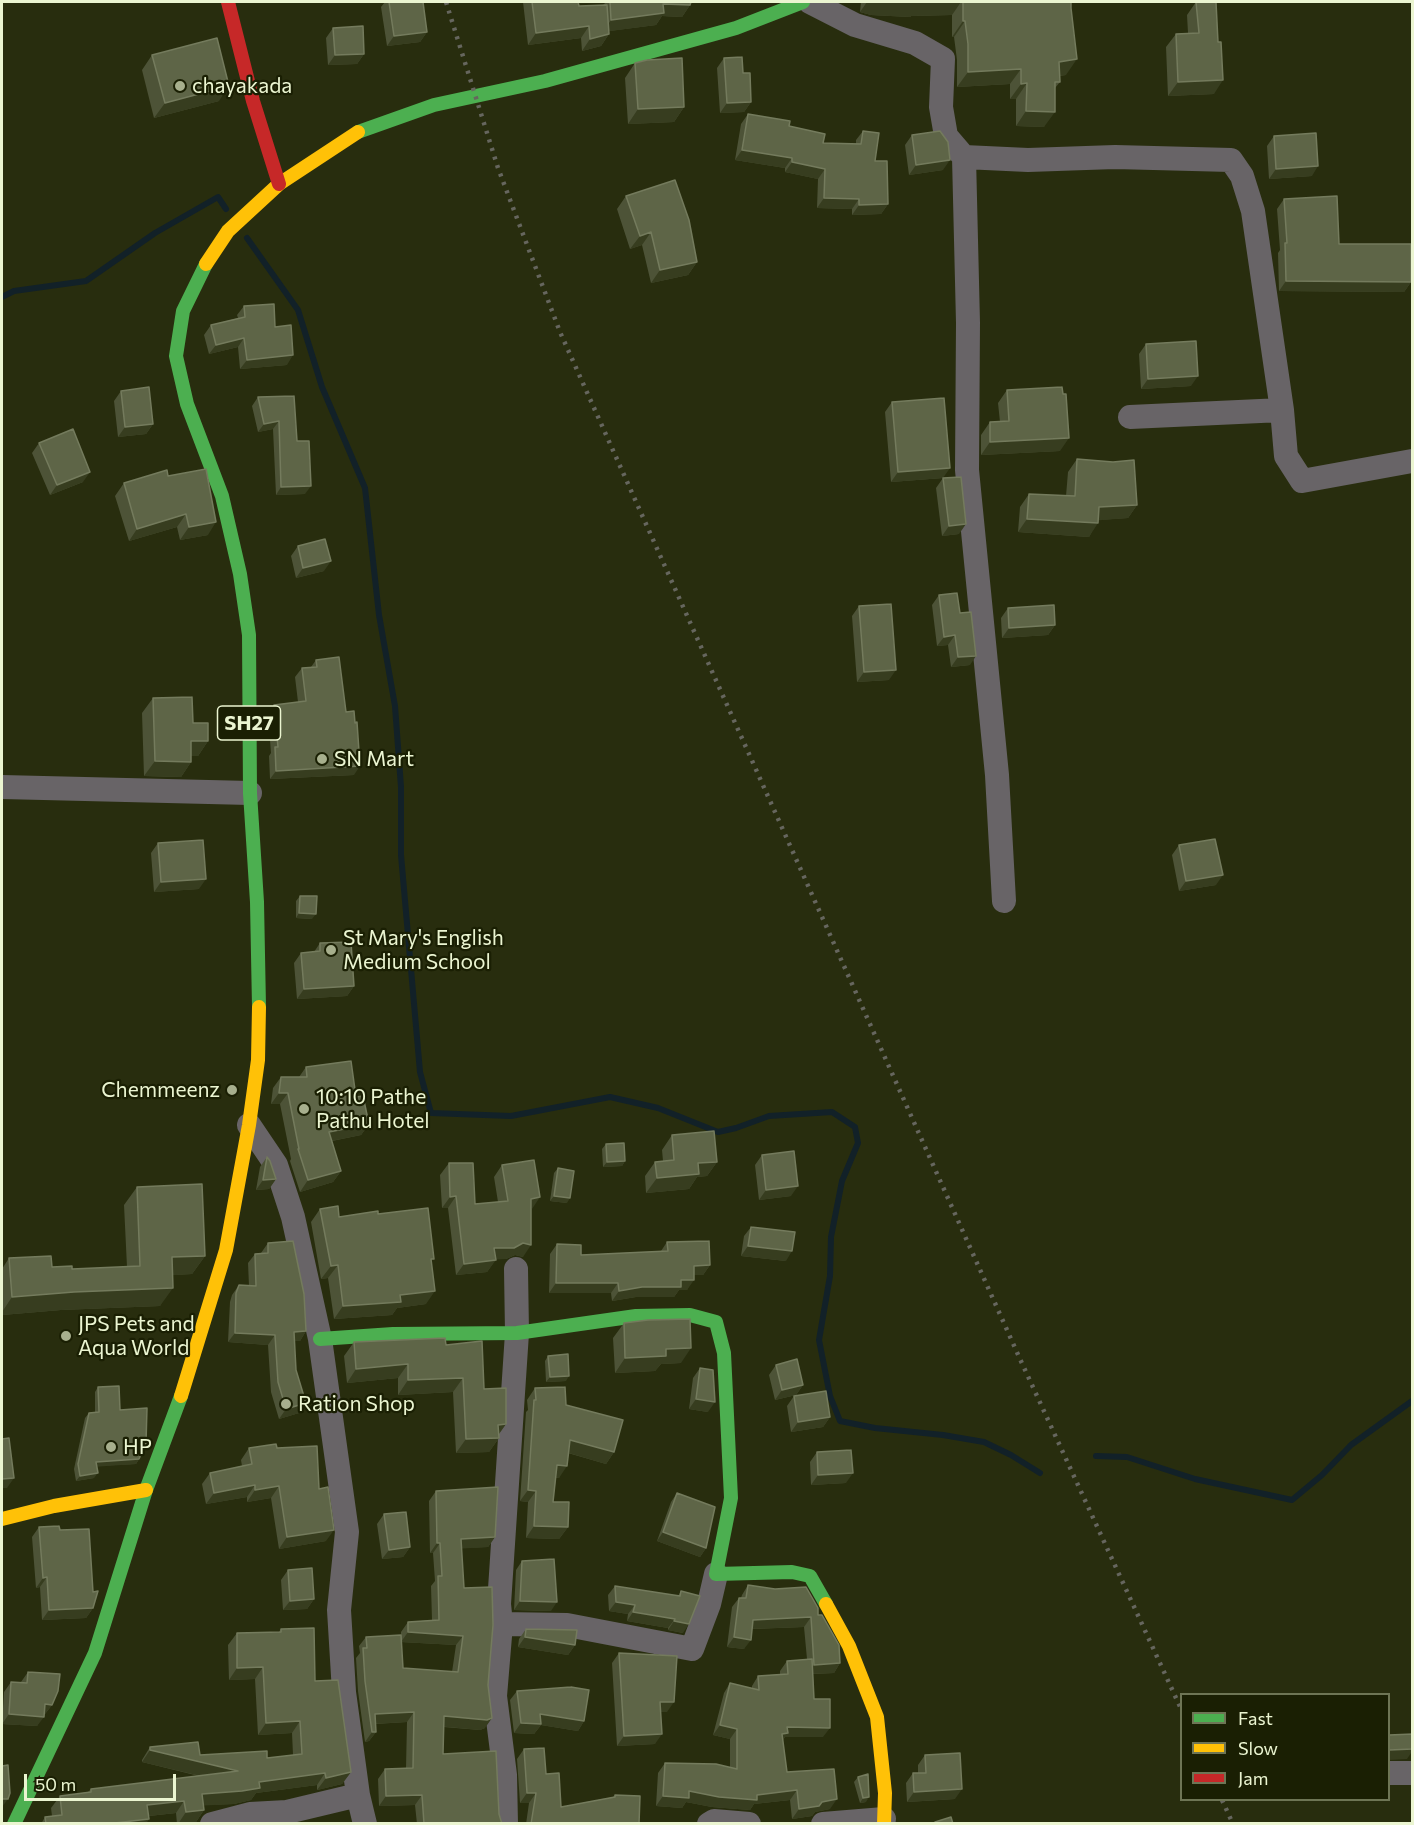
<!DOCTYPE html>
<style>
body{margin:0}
#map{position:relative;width:1414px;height:1825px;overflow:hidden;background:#282d0e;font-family:Commissioner,sans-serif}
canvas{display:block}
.frame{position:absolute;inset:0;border:3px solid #ebf5d1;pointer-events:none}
.legend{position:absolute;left:1180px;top:1693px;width:210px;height:108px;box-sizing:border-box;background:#1a1f03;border:2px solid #6e7555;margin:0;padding:8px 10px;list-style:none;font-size:18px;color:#ebf5d1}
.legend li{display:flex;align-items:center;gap:12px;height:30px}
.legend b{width:30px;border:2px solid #6e7555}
.scale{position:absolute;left:24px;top:1774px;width:152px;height:27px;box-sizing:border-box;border:3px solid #ebf5d1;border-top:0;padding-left:8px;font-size:18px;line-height:21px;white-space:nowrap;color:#ebf5d1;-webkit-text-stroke:4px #1a1f03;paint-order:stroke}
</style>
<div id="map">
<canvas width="1414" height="1825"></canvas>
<div class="frame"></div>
<ul class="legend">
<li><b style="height:8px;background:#4caf50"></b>Fast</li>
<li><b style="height:8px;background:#ffc107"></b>Slow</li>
<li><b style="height:8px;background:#c62828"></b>Jam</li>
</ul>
<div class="scale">50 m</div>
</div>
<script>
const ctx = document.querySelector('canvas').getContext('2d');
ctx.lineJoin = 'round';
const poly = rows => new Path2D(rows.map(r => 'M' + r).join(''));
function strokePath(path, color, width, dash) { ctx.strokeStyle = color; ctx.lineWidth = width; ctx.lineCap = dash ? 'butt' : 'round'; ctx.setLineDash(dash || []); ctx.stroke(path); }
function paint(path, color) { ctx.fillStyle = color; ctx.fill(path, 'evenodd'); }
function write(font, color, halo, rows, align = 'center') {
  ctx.font = font + ' Commissioner,sans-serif'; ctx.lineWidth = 4.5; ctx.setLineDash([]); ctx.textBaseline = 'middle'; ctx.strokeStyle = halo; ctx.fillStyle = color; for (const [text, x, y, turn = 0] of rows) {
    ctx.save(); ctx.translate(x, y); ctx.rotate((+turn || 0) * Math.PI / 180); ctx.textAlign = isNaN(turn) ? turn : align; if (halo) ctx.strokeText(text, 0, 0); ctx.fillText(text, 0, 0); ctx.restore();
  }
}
strokePath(poly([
 [247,238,298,310,322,387,365,488,379,615,395,706,401,787,401,855,420,1072,431,1113,511,1116,610,1097,658,1108,718,1132,736,1128,769,1116,832,1112,855,1127,858,1143,842,1181,831,1237,830,1276,819,1340,830,1396,840,1421,875,1428,943,1435,984,1442,1011,1455,1040,1473],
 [2,297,14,291,86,281,155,233,218,197,226,209],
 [1096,1456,1127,1457,1195,1479,1292,1500,1322,1475,1351,1445,1412,1401]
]), '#122128', 6);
strokePath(poly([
 [810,2,855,25,915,43,943,59,941,107,946,136,964,157,1028,160,1115,157,1231,160,1242,176,1253,211,1282,410,1286,456,1302,481,1412,461],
 [964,157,968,323,967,470,997,775,1004,901],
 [1130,417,1282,410],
 [2,787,250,793],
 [249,1125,276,1165,293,1217,320,1339,347,1532,339,1610,344,1692,358,1795,365,1824],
 [501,1624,499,1604,517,1333,516,1269],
 [1388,1773,1412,1773],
 [212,1824,250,1814,287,1812,358,1795],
 [506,1824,505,1775,495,1696,501,1624,567,1625,692,1649,709,1604,716,1574],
 [709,1824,714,1821,749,1824],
 [823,1824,884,1819]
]), '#686467', 24);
strokePath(poly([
 [358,132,434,105,545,81,736,28,803,2],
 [206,264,183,311,176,356,187,404,222,496,240,574,249,635,250,793,257,902,259,1007],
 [320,1339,393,1334,517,1333,636,1316,690,1315,716,1322,724,1353,731,1498,716,1574,792,1572,810,1576,826,1604],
 [14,1824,95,1653,146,1490,181,1396]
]), '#4caf50', 14);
strokePath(poly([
 [206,264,228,231,279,184,358,132],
 [181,1396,226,1250,249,1125,258,1060,259,1007],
 [2,1519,54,1506,146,1490],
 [826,1604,849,1646,877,1717,885,1793,884,1824]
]), '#ffc107', 14);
strokePath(poly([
 [228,2,253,101,279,184]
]), '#c62828', 14);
strokePath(poly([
 [446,2,498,168,560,332,1020,1359,1182,1711],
 [1222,1800,1233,1824]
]), '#66665e', 4.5, [3, 6]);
paint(poly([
 [385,2,423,2,427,32,420,42,387,46,381,7],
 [523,2,578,2,579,6,603,5,606,2,691,2,690,5,682,17,662,16,656,25,609,31,609,34,601,46,582,51,581,38,528,45],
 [861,2,1071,2,1066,75,1059,76,1060,82,1055,88,1044,127,1016,126,1016,99,1010,99,1010,84,957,87,957,60,954,37,952,37,952,15,911,16,910,17,871,15,860,12],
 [1196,2,1218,42,1214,94,1168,96,1166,47,1176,34,1188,33,1187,15],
 [333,28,364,54,357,64,328,65,326,38],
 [152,55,219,101,154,118,142,70],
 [724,58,751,102,744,112,720,113,717,68],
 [635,63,684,107,674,122,628,124,625,78],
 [748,114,789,126,823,143,856,144,856,140,863,131,875,161,888,204,881,214,852,215,852,209,817,208,818,179,785,172,785,168,735,160,741,124],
 [912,135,943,170,909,175,905,145],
 [1274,136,1312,176,1269,179,1267,146],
 [626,196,697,262,688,275,651,283,642,245,630,249,617,209],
 [1284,199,1339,244,1411,282,1404,292,1279,291,1278,253,1280,250,1277,209],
 [244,306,275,327,287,365,240,369,238,347,209,354,204,335,211,325,238,318,237,315],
 [1146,344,1191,386,1141,389,1139,354],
 [1007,390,1060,451,981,455,981,435,990,422,1000,422,998,403],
 [121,391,153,424,146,434,118,437,114,401],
 [258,397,297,441,305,494,276,495,273,429,258,432,252,406],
 [892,402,943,478,891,482,885,412],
 [39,443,83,482,50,495,32,453],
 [1077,459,1137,505,1128,518,1098,520,1089,537,1018,532,1020,507,1029,494,1066,496,1068,472],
 [168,476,208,535,180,540,177,527,129,541,115,496,124,483],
 [943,478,959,534,942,536,936,488],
 [298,546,324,571,296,578,291,556],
 [939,595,960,613,970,665,951,667,948,645,937,646,932,605],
 [859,606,889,680,857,682,852,616],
 [1008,608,1055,625,1048,635,1002,638,1001,618],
 [316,660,354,775,270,779,269,756,271,753,268,714,274,705,298,702,295,677,302,668,311,667],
 [153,698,193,723,208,741,198,756,191,756,191,762,181,777,144,776,142,713],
 [158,843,199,889,154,892,151,853],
 [1179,845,1216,885,1179,891,1172,855],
 [300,896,312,919,296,918,296,901],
 [320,943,354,986,347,996,297,999,294,963,301,953,314,952],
 [306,1067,356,1097,369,1124,361,1135,332,1141,341,1171,333,1182,300,1192,290,1161,291,1159,280,1104,271,1104,273,1088,281,1077,299,1077],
 [672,1135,717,1162,707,1176,697,1177,689,1189,646,1193,645,1176,655,1162,663,1161,662,1150],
 [606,1144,625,1161,622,1166,603,1167,602,1149],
 [762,1155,791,1196,759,1200,755,1165],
 [267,1157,276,1179,269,1189,256,1190,260,1167],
 [449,1163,475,1204,498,1202,494,1177,502,1165,531,1209,523,1257,515,1255,506,1259,496,1259,487,1272,456,1275,448,1208,442,1208,440,1175],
 [558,1168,567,1203,550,1201,554,1173],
 [137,1187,205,1256,192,1274,173,1275,160,1306,61,1310,2,1315,2,1269,9,1258,52,1267,72,1269,127,1267,124,1205],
 [320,1209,339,1217,378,1214,431,1263,426,1304,397,1308,392,1315,334,1319,328,1278,321,1279,311,1222],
 [751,1227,786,1261,741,1256,744,1236],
 [667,1242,710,1265,703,1275,694,1275,687,1290,679,1290,674,1297,636,1297,612,1301,611,1293,549,1293,550,1254,557,1244,581,1255,661,1251],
 [268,1243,306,1331,300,1341,294,1341,296,1370,306,1403,299,1413,279,1419,271,1392,268,1345,228,1342,230,1302,232,1295,239,1285,249,1286,248,1263,255,1254,261,1253],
 [624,1323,681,1363,661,1364,655,1371,615,1373,613,1338],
 [354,1342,446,1345,484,1389,506,1424,499,1434,499,1438,489,1452,456,1453,453,1392,398,1395,398,1378,347,1383,344,1356],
 [548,1356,566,1381,546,1382,545,1361],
 [776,1365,803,1385,796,1395,775,1400,769,1375],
 [700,1368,708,1412,689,1409,693,1378],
 [98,1387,120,1410,139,1459,136,1464,96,1466,94,1478,76,1481,74,1469,85,1418,89,1413,95,1412,95,1392],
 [535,1388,566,1405,614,1452,606,1464,568,1453,559,1478,556,1478,553,1502,568,1527,559,1539,526,1538,528,1502,520,1501,526,1412,528,1410,527,1400],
 [794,1396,830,1417,823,1427,791,1432,787,1406],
 [249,1448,277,1448,319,1489,326,1541,279,1549,271,1498,247,1502,247,1497,206,1504,202,1484,210,1473,242,1466,241,1460],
 [817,1452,846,1483,811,1485,810,1462],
 [436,1491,495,1537,488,1547,461,1548,464,1588,485,1728,480,1730,444,1727,443,1754,499,1814,502,1824,417,1824,415,1805,379,1806,378,1779,385,1769,406,1768,407,1722,375,1724,376,1732,369,1741,365,1742,358,1691,356,1658,360,1653,359,1646,366,1637,403,1668,452,1672,456,1645,401,1642,401,1632,408,1622,432,1620,431,1586,435,1581,433,1553,430,1553,429,1501],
 [677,1493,706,1548,700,1557,657,1541,671,1502],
 [384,1514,410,1547,403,1557,382,1559,377,1524],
 [39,1527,60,1530,93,1608,86,1618,42,1620,40,1587,36,1588,32,1537],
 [522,1561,551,1611,514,1610,516,1570],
 [288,1570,314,1599,307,1609,283,1610,281,1580],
 [748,1585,818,1615,840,1663,834,1673,813,1674,814,1699,823,1737,785,1737,783,1740,787,1772,830,1809,815,1812,812,1816,792,1819,790,1800,754,1804,750,1810,712,1807,686,1802,682,1808,656,1806,658,1773,665,1763,730,1767,730,1739,713,1735,724,1693,730,1683,752,1688,752,1686,758,1676,780,1674,780,1671,787,1661,807,1659,804,1627,752,1629,744,1649,727,1647,732,1607,739,1598,741,1598,742,1595],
 [615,1586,678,1596,681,1591,683,1633,668,1630,668,1628,627,1621,628,1614,609,1611,608,1595],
 [281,1629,315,1681,351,1772,342,1784,317,1790,317,1785,256,1793,251,1800,234,1804,204,1805,204,1810,196,1822,177,1824,176,1813,149,1816,146,1824,41,1824,45,1817,52,1816,51,1808,60,1796,88,1792,91,1789,199,1776,142,1762,142,1760,150,1747,200,1755,267,1758,293,1755,292,1733,258,1735,255,1679,229,1680,228,1645,237,1633,278,1633],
 [526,1629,575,1645,568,1655,518,1647,519,1639],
 [619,1653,667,1712,661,1712,655,1744,617,1746,612,1663],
 [28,1672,52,1705,45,1714,44,1714,37,1726,2,1724,4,1692,11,1682,21,1682],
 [517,1691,584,1721,578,1731,541,1725,534,1734,514,1733,510,1700],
 [524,1749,546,1774,561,1807,613,1797,615,1795,639,1824,526,1824,529,1803,520,1803,517,1759],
 [925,1755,955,1799,907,1802,906,1783,913,1773,918,1773,918,1765],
 [858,1777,866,1802,860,1803,854,1782]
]), '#4d5337');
paint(poly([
 [867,2,961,2,952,15,911,16,910,17,871,15,860,12],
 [663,4,690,5,682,17,662,16,656,25,603,32,611,20],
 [963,21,965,21,954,37,952,37],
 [589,26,581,38,528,45,536,33],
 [427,32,420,42,387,46,394,36],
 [609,34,601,46,582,51,590,39],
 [364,54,357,64,328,65,335,55],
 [1077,59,1066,75,1048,77,1059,62],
 [1021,69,1010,84,957,87,968,72],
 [1223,80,1214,94,1168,96,1178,82],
 [1027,83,1016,99,1010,99,1021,84],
 [229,86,219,101,154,118,165,103],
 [751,102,744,112,720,113,727,103],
 [684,107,674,122,628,124,638,109],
 [1026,111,1055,112,1044,127,1016,126],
 [742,150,792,158,785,168,735,160],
 [950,160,943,170,909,175,916,165],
 [792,162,825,169,818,179,785,172],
 [1318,166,1312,176,1269,179,1276,169],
 [824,198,859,199,852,209,817,208],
 [888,204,881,214,852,215,859,205],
 [651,232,642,245,630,249,640,236],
 [697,262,688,275,651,283,660,270],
 [1286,281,1411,282,1404,292,1279,291],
 [244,338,238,347,209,354,216,345],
 [293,355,287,365,240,369,247,360],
 [1198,376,1191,386,1141,389,1148,379],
 [279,421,273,429,258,432,264,424],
 [153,424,146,434,118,437,125,427],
 [1069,438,1060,451,981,455,990,442],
 [950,468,943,478,891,482,898,472],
 [90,472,83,482,50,495,57,485],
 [311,486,305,494,276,495,281,487],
 [1137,505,1128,518,1090,521,1099,507],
 [186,514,177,527,129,541,137,529],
 [1027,519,1098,523,1089,537,1018,532],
 [216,522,208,535,180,540,189,527],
 [966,524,959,534,942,536,949,526],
 [331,561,324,571,296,578,303,568],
 [1055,625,1048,635,1002,638,1009,628],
 [955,635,948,645,937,646,944,637],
 [976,656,970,665,951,667,958,657],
 [896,670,889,680,857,682,864,672],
 [191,741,208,741,198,756,180,756],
 [155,761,191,762,181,777,144,776],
 [360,766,354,775,270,779,276,771],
 [1223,875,1216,885,1179,891,1186,881],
 [206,879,199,889,154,892,161,882],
 [299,913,316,914,312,919,296,918],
 [354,986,347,996,297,999,304,989],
 [279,1093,288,1093,280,1104,271,1104],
 [369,1124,361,1135,321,1143,329,1132],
 [625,1161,622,1166,603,1167,607,1162],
 [717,1162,707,1176,697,1177,689,1189,646,1193,657,1178,698,1163],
 [341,1171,333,1182,300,1192,308,1180],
 [276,1179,269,1189,256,1190,263,1180],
 [798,1186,791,1196,759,1200,766,1190],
 [456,1196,448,1208,442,1208,450,1197],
 [554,1196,570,1198,567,1203,550,1201],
 [540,1197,532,1209,531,1199],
 [523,1243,531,1245,523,1257,515,1255,506,1259,486,1260,494,1248],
 [748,1246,792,1251,786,1261,741,1256],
 [205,1256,192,1274,159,1276,172,1257],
 [496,1260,487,1272,456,1275,464,1264],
 [338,1265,328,1278,321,1279,331,1266],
 [710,1265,703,1275,687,1275,694,1266],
 [681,1280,694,1280,687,1290,679,1290,674,1297,636,1297,612,1301,619,1291],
 [556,1283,618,1283,611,1293,549,1293],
 [173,1288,160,1306,61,1310,2,1315,2,1312,12,1297,74,1292],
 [435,1291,426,1304,397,1308,392,1315,334,1319,343,1306,400,1295],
 [306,1331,300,1341,287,1341,294,1332],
 [235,1333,275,1335,268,1345,228,1342],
 [691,1348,681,1363,661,1364,655,1371,615,1373,625,1358,666,1349],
 [408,1364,398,1378,347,1383,356,1369],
 [569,1376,566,1381,546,1382,550,1377],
 [463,1378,453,1392,398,1395,408,1380],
 [803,1385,796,1395,775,1400,782,1390],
 [696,1399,715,1402,708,1412,689,1409],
 [306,1403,299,1413,279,1419,286,1409],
 [830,1417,823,1427,791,1432,798,1422],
 [506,1424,496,1438,499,1438,489,1452,456,1453,466,1439,498,1425],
 [570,1440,614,1452,606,1464,562,1451],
 [139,1459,136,1464,92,1467,96,1462],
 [557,1465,567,1466,559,1478,549,1477],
 [98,1473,94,1478,76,1481,80,1476],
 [853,1473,846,1483,811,1485,818,1475],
 [14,1478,7,1488,2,1488,2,1479],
 [255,1485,247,1497,206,1504,214,1493],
 [279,1486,271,1498,247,1502,255,1490],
 [528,1490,536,1491,528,1502,520,1501],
 [534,1526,568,1527,559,1539,526,1538],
 [334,1530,326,1541,279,1549,287,1537],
 [663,1532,706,1548,700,1557,657,1541],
 [495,1537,488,1547,454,1549,461,1539],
 [437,1543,440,1543,433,1553,430,1553],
 [410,1547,403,1557,382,1559,389,1550],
 [47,1577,40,1587,36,1588,43,1578],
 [314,1599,307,1609,283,1610,290,1601],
 [520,1601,557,1602,551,1611,514,1610],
 [616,1602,635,1605,628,1614,609,1611],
 [93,1608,86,1618,42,1620,49,1610],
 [633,1612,675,1619,668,1628,627,1621],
 [811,1617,804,1627,747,1629,753,1620],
 [674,1621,689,1624,683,1633,668,1630],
 [408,1632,463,1636,456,1645,401,1642],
 [525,1637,575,1645,568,1655,518,1647],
 [734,1637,751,1640,744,1649,727,1647],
 [840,1663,834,1673,808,1674,814,1665],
 [263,1667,255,1679,229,1680,237,1668],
 [660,1702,674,1702,667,1712,653,1712],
 [45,1704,52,1705,45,1714,38,1714],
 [414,1712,407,1722,371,1724,375,1714],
 [9,1714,44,1717,37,1726,2,1724],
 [540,1714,584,1721,578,1731,541,1725,534,1734,514,1733,521,1723],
 [444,1716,492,1718,485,1728,480,1730,437,1726],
 [300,1721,292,1733,258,1735,266,1723],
 [720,1725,737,1729,730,1739,713,1735],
 [787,1727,830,1728,823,1737,785,1737,781,1743,775,1743],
 [372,1732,376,1732,369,1741,365,1742],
 [662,1734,655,1744,617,1746,624,1736],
 [1413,1749,1413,1750,1407,1759,1389,1760,1389,1750],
 [150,1750,238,1771,230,1783,142,1762],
 [351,1772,342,1784,317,1790,326,1778],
 [325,1773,317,1785,256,1793,251,1800,234,1804,194,1806,202,1794,259,1782],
 [962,1789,955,1799,907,1802,914,1792],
 [797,1790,790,1800,754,1804,750,1810,712,1807,686,1802,682,1808,656,1806,663,1796,689,1791,757,1795],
 [527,1793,536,1793,529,1803,520,1803],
 [422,1795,415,1805,379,1806,386,1796],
 [869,1797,866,1802,860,1803,863,1798],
 [2,1799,8,1799,2,1807],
 [837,1799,830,1809,815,1812,812,1816,792,1819,799,1809,822,1802],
 [184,1801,176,1813,139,1817,147,1805],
 [204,1810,196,1822,178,1824,186,1812],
 [149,1819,146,1824,106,1824]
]), '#373d1f');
const building = poly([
 [389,2,423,2,427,32,394,36,389,2],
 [532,2,578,2,579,6,607,5,609,34,590,39,589,26,536,33,532,2],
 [610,2,691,2,690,5,663,4,664,13,611,20,610,2],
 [963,2,1071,2,1071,8,1077,59,1059,62,1060,82,1055,82,1055,112,1026,111,1027,83,1021,84,1021,69,968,72,968,44,965,21,963,21,963,2],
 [1196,2,1216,2,1218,42,1221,42,1223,80,1178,82,1176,34,1199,33,1196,2],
 [363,26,364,54,335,55,333,28,363,26],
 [217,38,229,86,165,103,152,55,217,38],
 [742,57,743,73,750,73,751,102,727,103,724,58,742,57],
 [682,58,684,107,638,109,635,63,647,60,682,58],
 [748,114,790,121,789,126,825,134,823,143,861,144,863,131,879,133,875,161,887,161,888,204,859,205,859,199,824,198,825,169,792,162,792,158,742,150,748,114],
 [940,131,948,142,950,160,916,165,912,135,940,131],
 [1316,133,1318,166,1276,169,1274,136,1316,133],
 [675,180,689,220,697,262,660,270,651,232,640,236,626,196,675,180],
 [1337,196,1339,244,1411,244,1411,282,1286,281,1285,243,1287,243,1284,199,1337,196],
 [274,304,275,327,291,325,293,355,247,360,244,338,216,345,211,325,245,317,244,306,274,304],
 [1196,341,1198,376,1148,379,1146,344,1196,341],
 [149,387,153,424,125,427,121,391,149,387],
 [1062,387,1063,394,1066,394,1069,438,990,442,990,422,1009,421,1007,390,1062,387],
 [294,396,297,441,309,441,311,486,281,487,279,421,264,424,258,397,294,396],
 [944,398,950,468,898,472,892,402,944,398],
 [73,429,90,472,57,485,39,443,73,429],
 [1077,459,1113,462,1134,460,1137,505,1099,507,1098,523,1027,519,1029,494,1075,496,1077,459],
 [206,469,216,522,189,527,186,514,137,529,124,483,167,470,168,476,206,469],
 [961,477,966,524,949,526,943,478,961,477],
 [325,539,331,561,303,568,298,546,325,539],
 [957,593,960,613,971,612,976,656,958,657,955,635,944,637,939,595,957,593],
 [891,604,896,670,864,672,859,606,891,604],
 [1054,605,1055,625,1009,628,1008,608,1054,605],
 [339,657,346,712,354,711,355,723,357,722,360,766,276,771,275,747,278,747,274,705,306,701,302,668,317,667,316,660,339,657],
 [192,697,193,723,208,723,208,741,191,741,191,762,155,761,153,698,192,697],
 [1215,839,1223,875,1186,881,1179,845,1215,839],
 [203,840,206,879,161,882,158,843,203,840],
 [300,896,317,896,316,914,299,913,300,896],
 [351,942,354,986,304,989,301,953,320,951,320,943,351,942],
 [351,1061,356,1097,363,1096,369,1124,329,1132,341,1171,308,1180,298,1149,299,1149,288,1093,279,1093,281,1077,307,1077,306,1067,351,1061],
 [714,1131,717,1162,698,1163,699,1174,657,1178,655,1162,674,1160,672,1135,714,1131],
 [624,1143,625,1161,607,1162,606,1144,624,1143],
 [794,1151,798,1186,766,1190,762,1155,794,1151],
 [267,1157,270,1161,276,1179,263,1180,267,1157],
 [534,1160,540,1197,531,1199,531,1245,523,1243,514,1248,494,1248,496,1260,464,1264,456,1196,450,1197,449,1163,473,1163,475,1204,508,1201,502,1165,534,1160],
 [558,1168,574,1171,570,1198,554,1196,558,1168],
 [202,1184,205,1256,172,1257,173,1288,74,1292,12,1297,9,1258,51,1256,52,1267,72,1266,72,1269,140,1266,137,1187,202,1184],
 [338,1206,339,1217,378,1211,378,1214,428,1208,434,1259,431,1259,435,1291,400,1295,401,1302,343,1306,338,1265,331,1266,320,1209,338,1206],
 [751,1227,795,1232,792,1251,748,1246,751,1227],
 [293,1241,304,1294,306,1331,294,1332,296,1370,306,1403,286,1409,278,1382,275,1335,235,1333,236,1293,239,1285,256,1286,255,1254,268,1253,268,1243,293,1241],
 [709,1241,710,1265,694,1266,694,1280,681,1280,681,1287,642,1287,619,1291,618,1283,556,1283,557,1244,581,1245,581,1255,668,1251,667,1242,709,1241],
 [690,1319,691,1348,666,1349,666,1356,625,1358,624,1323,648,1320,690,1319],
 [445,1338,446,1345,482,1341,484,1389,506,1388,506,1424,498,1425,499,1438,466,1439,463,1378,408,1380,408,1364,356,1369,354,1342,445,1338],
 [568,1354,569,1376,550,1377,548,1356,568,1354],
 [797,1359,803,1385,782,1390,776,1365,797,1359],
 [700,1368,713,1370,715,1402,696,1399,700,1368],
 [119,1386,120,1410,147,1408,146,1443,139,1459,96,1462,98,1473,80,1476,78,1464,89,1413,99,1412,98,1387,119,1386],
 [565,1387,566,1405,623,1420,614,1452,570,1440,567,1466,557,1465,553,1502,569,1502,568,1527,534,1526,536,1491,528,1490,534,1400,536,1400,535,1388,565,1387],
 [826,1391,830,1417,798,1422,794,1396,826,1391],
 [9,1438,14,1478,2,1479,2,1439,9,1438],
 [276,1444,277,1448,317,1446,319,1489,328,1487,334,1530,287,1537,279,1486,255,1490,255,1485,214,1493,210,1473,252,1464,249,1448,276,1444],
 [851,1450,853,1473,818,1475,817,1452,851,1450],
 [498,1487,495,1537,461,1539,464,1588,492,1587,493,1625,488,1685,492,1718,487,1720,444,1716,443,1754,496,1751,499,1814,502,1824,424,1824,422,1795,386,1796,385,1769,413,1768,414,1712,375,1714,376,1732,372,1732,365,1681,363,1648,367,1648,366,1637,401,1635,403,1668,458,1672,463,1636,408,1632,408,1622,439,1620,438,1576,442,1576,440,1543,437,1543,436,1491,498,1487],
 [677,1493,715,1507,706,1548,663,1532,677,1493],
 [406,1512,410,1547,389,1550,384,1514,406,1512],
 [59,1526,60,1530,89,1529,93,1592,98,1591,93,1608,49,1610,47,1577,43,1578,39,1527,59,1526],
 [554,1559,557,1602,520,1601,522,1561,554,1559],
 [312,1568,314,1599,290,1601,288,1570,312,1568],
 [748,1585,775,1589,806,1587,818,1608,818,1615,822,1615,839,1645,840,1663,814,1665,811,1617,753,1620,751,1640,734,1637,739,1598,746,1598,748,1585],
 [615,1586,680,1596,681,1591,700,1596,689,1624,674,1621,675,1619,633,1612,635,1605,616,1602,615,1586],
 [314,1628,315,1681,338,1680,351,1772,326,1778,325,1773,259,1782,260,1788,242,1791,202,1794,204,1810,186,1812,184,1801,147,1805,149,1819,106,1824,46,1824,45,1817,62,1815,60,1796,91,1792,91,1789,238,1771,150,1750,150,1747,198,1742,200,1755,267,1751,267,1758,302,1754,300,1721,266,1723,263,1667,237,1668,237,1633,281,1632,281,1629,314,1628],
 [526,1629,577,1630,575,1645,525,1637,526,1629],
 [619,1653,677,1656,674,1702,660,1702,662,1734,624,1736,619,1653],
 [812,1659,814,1699,830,1699,830,1728,787,1727,788,1733,782,1734,787,1772,834,1769,837,1799,822,1802,819,1806,799,1809,797,1790,757,1795,757,1800,719,1797,689,1791,689,1798,663,1796,665,1763,716,1764,737,1769,737,1729,720,1725,730,1683,759,1690,758,1676,788,1674,787,1661,812,1659],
 [28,1672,60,1674,58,1691,52,1705,45,1704,44,1717,9,1714,11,1682,27,1683,28,1672],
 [571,1687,589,1690,584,1721,540,1714,541,1724,521,1723,517,1691,571,1687],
 [1413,1734,1413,1749,1389,1750,1389,1735,1413,1734],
 [544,1748,546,1774,559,1773,561,1807,615,1797,615,1795,640,1796,639,1824,531,1824,536,1793,527,1793,524,1749,544,1748],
 [960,1753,962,1789,914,1792,913,1773,926,1773,925,1755,960,1753],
 [8,1765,10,1793,8,1799,2,1799,2,1766,8,1765],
 [868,1774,869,1797,863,1798,858,1777,868,1774],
 [951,1817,953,1824,935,1824,935,1822,951,1817]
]);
paint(building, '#5e6547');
strokePath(building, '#747b5d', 1.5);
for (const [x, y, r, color] of [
 [180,86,6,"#a7af8d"],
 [322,759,6,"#a7af8d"],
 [331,950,6,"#a7af8d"],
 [232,1090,6,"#a7af8d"],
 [304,1109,6,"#a7af8d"],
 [66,1336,6,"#a7af8d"],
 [286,1404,6,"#a7af8d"],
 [111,1447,6,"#a7af8d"]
]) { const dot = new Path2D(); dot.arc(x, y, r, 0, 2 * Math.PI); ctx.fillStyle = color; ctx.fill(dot); strokePath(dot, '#1a1f03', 2); }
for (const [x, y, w] of [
 [249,723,63]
]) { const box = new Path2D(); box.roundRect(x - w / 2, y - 17, w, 34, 4.5); ctx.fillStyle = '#1a1f03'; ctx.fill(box); strokePath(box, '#ebf5d1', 1.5); }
write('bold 20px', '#ebf5d1', null, [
 ["SH27",249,723]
]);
write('21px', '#ebf5d1', '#1a1f03', [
 ["chayakada",192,86],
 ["SN Mart",334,759],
 ["St Mary's English",343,938],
 ["Medium School",343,962],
 ["Chemmeenz",220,1090,"right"],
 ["10:10 Pathe",316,1097],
 ["Pathu Hotel",316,1121],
 ["JPS Pets and",78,1324],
 ["Aqua World",78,1348],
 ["Ration Shop",298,1404],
 ["HP",123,1447]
], 'left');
</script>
